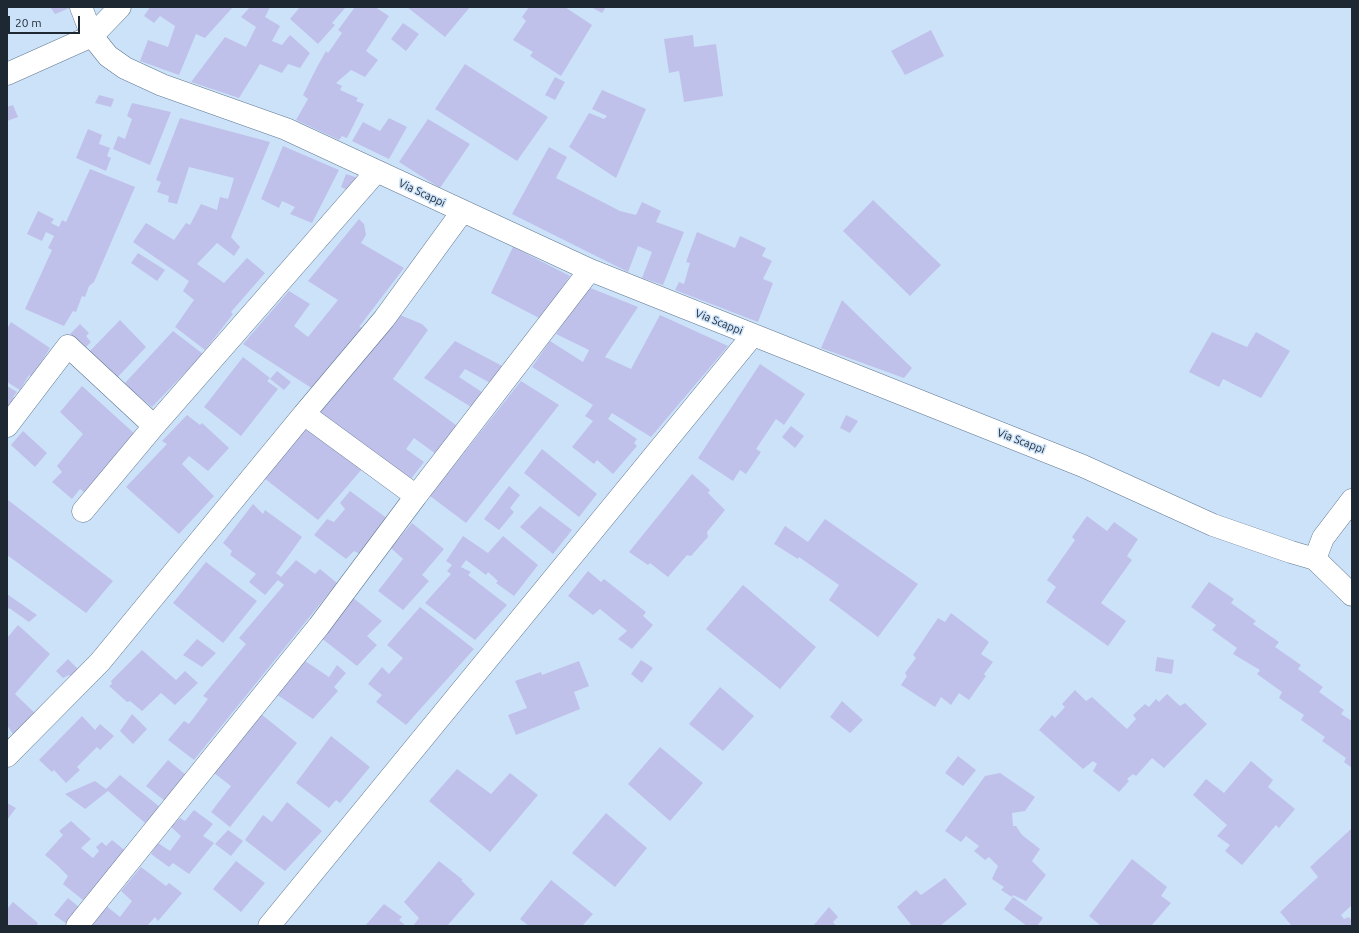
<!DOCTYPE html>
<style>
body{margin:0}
#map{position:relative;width:1359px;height:933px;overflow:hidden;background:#cce2f9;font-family:Ubuntu,sans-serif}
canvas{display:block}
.frame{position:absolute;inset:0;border:8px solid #1e2833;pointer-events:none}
.scale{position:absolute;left:8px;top:16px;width:72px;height:18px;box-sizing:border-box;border:2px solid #1e2833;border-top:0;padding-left:5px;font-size:12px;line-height:14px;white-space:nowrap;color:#1e2833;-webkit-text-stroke:3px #cce2f9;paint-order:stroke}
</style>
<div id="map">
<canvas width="1359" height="933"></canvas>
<div class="frame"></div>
<div class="scale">20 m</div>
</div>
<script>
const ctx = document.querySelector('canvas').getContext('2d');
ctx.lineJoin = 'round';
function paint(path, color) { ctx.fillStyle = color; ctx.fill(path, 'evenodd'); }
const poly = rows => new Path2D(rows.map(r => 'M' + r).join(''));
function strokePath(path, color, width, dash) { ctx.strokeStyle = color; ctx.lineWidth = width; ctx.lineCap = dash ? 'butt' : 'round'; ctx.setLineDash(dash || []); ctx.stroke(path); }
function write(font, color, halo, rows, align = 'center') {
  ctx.font = font + ' Ubuntu,sans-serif'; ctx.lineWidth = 3; ctx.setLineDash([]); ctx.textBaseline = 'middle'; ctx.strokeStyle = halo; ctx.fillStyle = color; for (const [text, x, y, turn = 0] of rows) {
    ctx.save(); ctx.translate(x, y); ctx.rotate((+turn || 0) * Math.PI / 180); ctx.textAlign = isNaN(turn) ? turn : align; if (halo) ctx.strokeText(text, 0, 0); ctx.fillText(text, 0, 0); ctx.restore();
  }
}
paint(poly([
 [50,7,72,7,55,14],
 [150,7,233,7,205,38,196,34,179,75,140,61,148,40,168,47,175,26,160,16,154,23,144,16],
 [250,7,270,7,265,17,280,26,272,41,282,45,290,35,310,53,300,68,288,64,282,73,260,64,239,98,191,82,225,37,246,47,256,27,241,17],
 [300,7,346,7,332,23,335,25,318,44,290,19],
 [355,7,375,7,389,16,366,51,378,60,365,77,351,70,336,83,342,86,340,90,358,98,356,101,364,104,347,138,342,136,339,140,296,120,308,99,303,95,317,67,326,51,328,53,342,33,338,30],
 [407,7,470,7,445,37],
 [529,7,565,7,592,25,561,76,530,56,533,52,513,40,526,21,522,17],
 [591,7,606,7,602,13],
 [403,23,419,34,406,51,391,39],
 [931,30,944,56,905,75,891,51],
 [693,35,694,47,716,44,723,96,684,102,679,71,669,73,664,39],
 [465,64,548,117,517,161,435,109],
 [555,77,565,82,555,100,545,95],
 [602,90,646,109,616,178,569,147,589,113,604,119,607,116,592,109],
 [99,95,114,99,111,107,95,103],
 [132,103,171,112,150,165,113,149,118,136,125,139,132,119,127,116],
 [13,105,18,117,7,121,7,107],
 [180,118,270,142,231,237,240,247,234,256,217,243,197,264,224,283,247,258,265,273,231,312,233,314,205,350,175,327,194,300,183,291,189,281,133,242,146,223,174,240,186,223,190,225,201,204,217,210,220,197,228,199,234,178,189,167,177,204,168,202,169,196,157,192,161,182,156,180],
 [389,118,407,127,389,159,352,141,363,122,380,131],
 [428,119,470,144,440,188,399,162],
 [88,129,102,135,99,144,110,148,107,156,111,158,106,171,76,158],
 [283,146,339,170,312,223,290,214,295,207,282,201,279,208,261,199],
 [549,147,567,157,556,178,620,211,636,215,642,202,661,211,656,222,684,232,663,285,642,278,652,252,638,246,628,272,512,214],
 [90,169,135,187,94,282,89,286,85,297,82,296,76,312,73,311,64,326,25,309,52,250,48,248,54,236,46,232,42,241,27,234,38,211,54,219,51,223,59,227,62,220,66,222],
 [346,174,361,179,347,190,341,187],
 [873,200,941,265,910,296,843,231],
 [359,219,364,224,366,235,361,243,404,268,359,327,364,328,334,366,331,364,313,389,243,344,289,291,310,304,294,326,308,337,338,300,308,281],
 [697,232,735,248,740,236,766,248,762,256,772,261,763,279,773,283,758,322,675,290,679,282,684,284,690,263,686,262],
 [513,247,570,276,541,319,491,293],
 [138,253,165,270,157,281,131,263],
 [588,287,638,307,605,357,631,369,660,315,728,346,651,437,612,413,608,419,637,439,634,443,637,446,613,474,597,460,594,464,572,447,593,421,585,416,593,405,532,367,550,341,583,362,589,350,556,334],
 [842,300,912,368,904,378,821,348],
 [395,313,422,324,428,330,393,379,460,428,436,454,414,438,406,449,424,462,411,479,317,413],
 [120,320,146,347,115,380,88,353],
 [11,322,50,348,32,377,29,375,20,390,7,382,7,329],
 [80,324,89,333,86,336,91,342,85,348,70,334],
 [173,331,203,354,152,407,124,384],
 [1212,332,1247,347,1256,332,1290,351,1261,398,1223,379,1219,387,1189,372],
 [455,341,506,368,492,384,465,369,459,377,488,396,476,410,424,378],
 [243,357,270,378,267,381,278,389,241,436,204,407],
 [760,364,805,394,784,425,776,419,756,449,761,452,746,474,740,470,733,481,698,458],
 [277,371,291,382,284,390,270,379],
 [521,381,559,405,466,523,430,496],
 [7,386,17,392,13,397,16,399,11,409,7,407],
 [82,386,136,435,84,492,80,489,72,499,52,482,62,472,57,466,83,434,60,412],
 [187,415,200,425,202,423,229,448,208,471,189,456,182,464,214,496,179,534,126,487,167,444,162,441],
 [846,415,858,421,850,433,840,428],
 [307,423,362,469,318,520,264,478],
 [791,426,804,436,795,448,782,437],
 [23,431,47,453,35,467,11,445],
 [542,449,597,494,579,517,524,473],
 [692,474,710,490,708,493,725,510,707,532,708,537,691,556,687,555,668,577,650,563,648,565,629,552],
 [509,486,520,495,510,508,514,512,499,530,484,519],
 [350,491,388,519,360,554,354,551,346,559,314,535,327,519,334,522,345,509,340,503],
 [8,500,113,581,86,613,7,555,7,502],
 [253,504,263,514,265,510,302,537,276,573,281,577,296,560,315,574,320,569,337,583,194,760,168,740,184,721,189,724,208,699,203,696,246,644,239,638,284,585,278,580,265,595,249,582,256,574,230,555,232,551,223,543],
 [540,506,572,530,553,554,520,527],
 [1087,516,1107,531,1114,522,1138,539,1127,556,1132,560,1101,603,1126,621,1108,646,1046,602,1056,587,1047,580,1075,540,1072,537],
 [825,519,918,584,878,637,829,600,839,585,799,557,798,559,774,544,785,526,808,542],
 [412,523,444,549,422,575,429,581,403,610,378,591,403,559,391,548],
 [463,536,488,553,503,536,538,565,514,596,496,583,498,581,488,572,486,575,466,560,461,567,471,572,468,575,507,605,475,640,425,603,451,574,447,571,452,565,446,561],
 [206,562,257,601,223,643,173,603],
 [588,571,601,582,604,579,646,612,643,616,653,625,632,649,618,639,627,631,600,609,593,615,568,596],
 [1209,582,1234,599,1231,603,1256,621,1253,624,1279,642,1275,647,1301,665,1298,669,1323,687,1319,692,1344,710,1341,714,1352,721,1352,768,1344,762,1346,758,1322,741,1325,737,1301,720,1304,715,1279,698,1282,692,1257,674,1260,670,1233,654,1237,648,1212,630,1216,625,1191,607],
 [743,585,816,647,780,689,706,629],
 [7,594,37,615,29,622,9,608,7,610],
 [352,597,382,621,367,636,377,645,357,666,320,637],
 [420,607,474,649,406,725,376,702,382,695,368,684,382,667,389,674,403,658,387,645],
 [951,613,989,642,981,654,993,662,984,674,986,676,969,700,959,693,951,705,941,697,935,707,901,685,907,676,905,673,916,658,913,655,938,618,945,622],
 [18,625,50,654,15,694,37,715,16,739,7,725,7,638],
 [197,639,216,653,202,667,183,655],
 [142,650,176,680,185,671,198,683,175,705,161,693,142,711,130,701,127,702,109,686,112,684,111,681],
 [1157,657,1174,660,1172,674,1155,671],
 [68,659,79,670,71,676,69,675,63,678,56,671],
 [302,659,329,677,337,665,346,673,334,687,338,691,313,719,276,694],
 [641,660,653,668,642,683,631,674],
 [579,661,589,686,574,692,580,709,516,735,508,715,527,708,515,681,541,672,542,675],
 [720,687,754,716,723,751,689,724],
 [1075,690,1086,701,1092,697,1127,729,1136,719,1133,715,1145,704,1149,707,1156,699,1159,702,1167,694,1180,706,1185,703,1207,724,1164,768,1152,758,1136,776,1133,774,1127,779,1129,781,1119,792,1093,771,1097,764,1093,761,1083,769,1039,730,1052,715,1055,718,1065,707,1062,704],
 [842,701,863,720,850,733,830,717],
 [132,714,147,729,133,744,120,731],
 [261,714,297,743,230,827,211,812,231,786,214,773],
 [82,716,95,730,100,724,114,736,100,750,97,747,77,767,80,770,66,783,54,770,52,772,39,760],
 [331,736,370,767,340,803,336,800,329,808,296,783],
 [660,747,703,783,670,821,628,784],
 [958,756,976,770,963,786,945,773],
 [168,760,186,775,165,801,146,786],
 [1251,761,1273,780,1268,787,1295,809,1279,828,1276,825,1242,865,1225,851,1230,845,1217,836,1227,825,1193,795,1206,779,1224,793],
 [457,769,491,794,510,773,538,795,490,852,429,801],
 [1000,773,1035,797,1025,811,1012,813,1013,826,1016,826,1022,835,1040,849,1032,861,1046,875,1026,901,1013,895,1012,897,1001,890,1004,887,992,879,998,866,989,857,985,860,974,851,979,846,966,836,961,842,945,831,985,776],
 [120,775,160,807,145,823,108,791,85,809,65,794,95,781,106,789],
 [287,802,322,831,285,871,245,840,263,815,272,822],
 [7,803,16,808,7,820],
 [194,810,213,824,203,836,214,843,189,874,173,863,169,867,151,854,158,843,170,851,181,836,171,827,180,818,185,821],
 [606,813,647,848,615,887,572,853],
 [71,821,91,839,81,848,93,858,99,851,96,847,102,842,106,846,112,840,127,852,83,900,63,884,68,876,57,865,45,855,63,835,59,831],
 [1351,829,1352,831,1352,905,1341,915,1344,919,1349,917,1352,921,1352,926,1292,926,1280,912,1318,877,1310,867],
 [228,830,243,841,231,856,215,844],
 [1132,859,1167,887,1161,896,1171,903,1151,926,1101,926,1089,916],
 [236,861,265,883,241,912,213,889],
 [439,861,463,880,461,880,475,894,447,926,413,926,419,918,404,902],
 [141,867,166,886,169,883,182,893,158,921,155,917,147,926,86,926,105,905,120,917,132,901,121,891],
 [945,878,967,904,940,926,912,926,897,907,916,890,921,895],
 [551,880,593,914,582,926,529,926,520,919],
 [1013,897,1043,918,1037,926,1027,926,1004,909],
 [68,898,79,907,67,924,54,915],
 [13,902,38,923,36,926,7,926,7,909],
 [384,904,402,917,399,920,406,926,365,926],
 [829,907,838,917,833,922,836,926,813,926]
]), '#bfc1ea');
const minor = poly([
 [81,7,92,36,108,56,125,68,162,85,286,129,590,270,1083,466,1213,525,1291,552,1315,559],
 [7,74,92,36,120,7],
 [304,414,384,319,462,212],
 [7,426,68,346,154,426],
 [416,496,590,270],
 [83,511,154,426,376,172],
 [7,756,100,662,304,414,416,496,319,626,77,926],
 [269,926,753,335]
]);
const tertiary = poly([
 [1352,500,1323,538,1315,559,1352,595]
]);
strokePath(minor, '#5f7791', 23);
strokePath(tertiary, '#5f7791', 23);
strokePath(minor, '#fff', 22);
strokePath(tertiary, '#fff', 22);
write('11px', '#1e2833', '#cce2f9', [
 ["Via Scappi",422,193,25],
 ["Via Scappi",719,322,22],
 ["Via Scappi",1021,441,21]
]);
</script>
